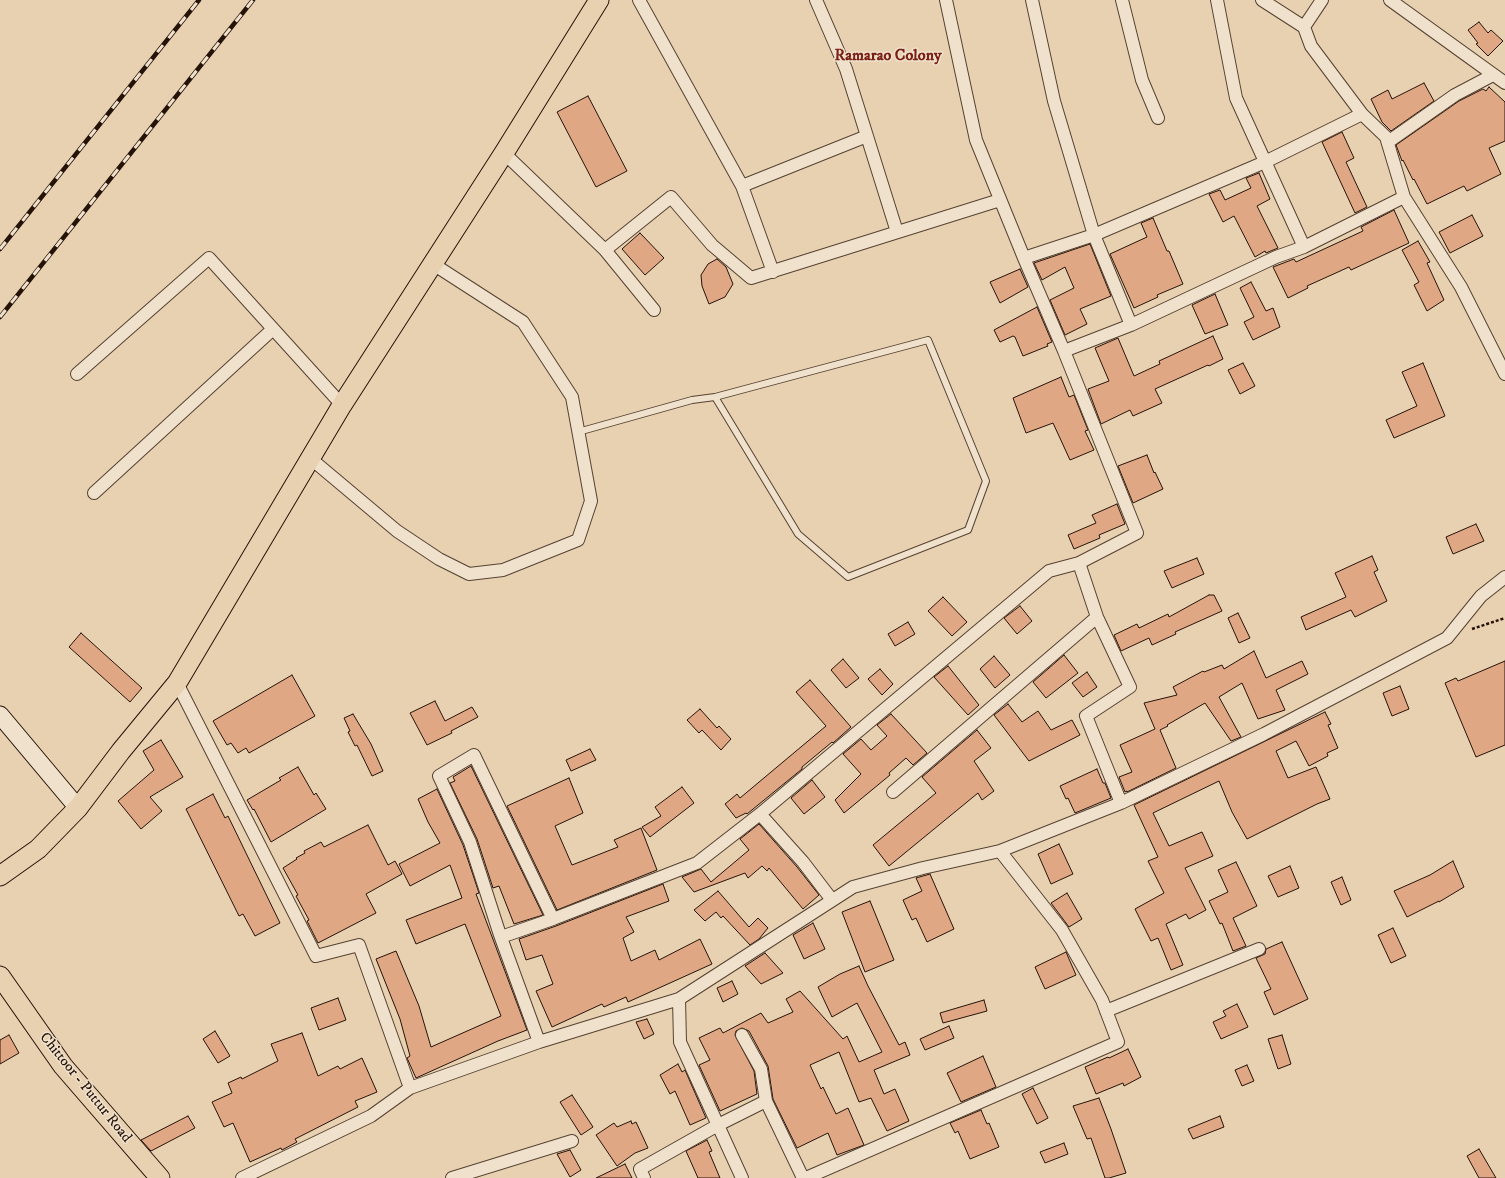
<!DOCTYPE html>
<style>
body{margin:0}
canvas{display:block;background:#e8d1b1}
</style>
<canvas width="1505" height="1178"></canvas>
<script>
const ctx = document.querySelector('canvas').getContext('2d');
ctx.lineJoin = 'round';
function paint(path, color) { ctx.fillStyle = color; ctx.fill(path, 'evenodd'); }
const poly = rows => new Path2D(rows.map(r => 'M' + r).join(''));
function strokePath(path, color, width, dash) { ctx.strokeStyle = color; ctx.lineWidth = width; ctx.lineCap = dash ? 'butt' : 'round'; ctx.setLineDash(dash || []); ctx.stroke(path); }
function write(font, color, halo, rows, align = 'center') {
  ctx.font = font + ' "IM FELL DW Pica",serif'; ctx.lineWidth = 3; ctx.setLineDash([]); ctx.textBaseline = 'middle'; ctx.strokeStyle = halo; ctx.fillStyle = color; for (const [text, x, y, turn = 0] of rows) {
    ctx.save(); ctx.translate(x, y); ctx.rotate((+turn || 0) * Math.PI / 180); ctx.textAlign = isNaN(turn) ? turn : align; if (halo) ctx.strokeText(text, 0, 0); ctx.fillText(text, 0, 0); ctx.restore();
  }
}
const building = poly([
 [1479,22,1488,33,1491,30,1503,41,1488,56,1476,44,1478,43,1468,30,1479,22],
 [1424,83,1434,101,1391,131,1382,122,1371,99,1388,90,1392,99,1424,83],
 [1489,87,1505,102,1505,141,1489,148,1501,174,1467,191,1464,186,1427,204,1414,179,1413,180,1403,160,1402,161,1396,145,1459,101,1483,89,1486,91,1489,87],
 [588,96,627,171,596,187,557,112,588,96],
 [1342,132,1354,158,1346,162,1367,207,1355,213,1322,142,1342,132],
 [1259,173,1270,199,1257,206,1278,248,1266,253,1265,251,1255,257,1234,216,1223,222,1209,194,1220,190,1225,200,1251,188,1246,178,1259,173],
 [1394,210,1409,243,1351,270,1349,267,1307,286,1308,288,1288,298,1273,267,1294,259,1296,262,1363,231,1361,227,1394,210],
 [1472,215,1483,236,1450,253,1439,232,1472,215],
 [1153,218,1167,251,1169,251,1183,284,1157,295,1158,297,1134,308,1110,254,1147,237,1141,223,1153,218],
 [640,233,664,258,645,275,622,249,640,233],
 [1418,241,1430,262,1427,263,1444,300,1427,311,1414,285,1419,282,1402,250,1418,241],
 [1090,244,1111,296,1080,309,1087,324,1065,335,1050,300,1074,288,1065,267,1042,280,1034,263,1090,244],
 [717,259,726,267,733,284,725,297,709,304,702,286,701,275,708,264,717,259],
 [1020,269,1028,287,1000,303,990,282,1020,269],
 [1251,282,1266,311,1273,308,1280,327,1253,340,1244,322,1254,317,1240,288,1251,282],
 [1215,294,1228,325,1205,334,1192,305,1215,294],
 [1037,307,1052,342,1047,344,1048,346,1023,356,1015,337,1013,336,1000,342,994,330,1037,307],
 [1213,336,1223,359,1209,366,1208,365,1155,389,1162,403,1133,416,1130,410,1101,424,1088,389,1109,381,1095,348,1118,338,1134,376,1160,364,1159,361,1213,336],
 [1243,363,1255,386,1240,394,1228,370,1243,363],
 [1423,363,1445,416,1394,438,1386,420,1417,406,1402,372,1423,363],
 [1061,377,1069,397,1074,395,1088,430,1085,431,1094,450,1070,460,1053,423,1026,433,1013,398,1061,377],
 [1147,455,1154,473,1155,472,1163,489,1133,503,1118,466,1147,455],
 [1117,504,1125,524,1099,535,1100,538,1074,549,1068,535,1096,523,1092,515,1117,504],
 [1476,524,1484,541,1453,554,1446,537,1476,524],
 [1372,556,1378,570,1374,572,1387,601,1355,617,1351,610,1306,630,1301,617,1346,597,1335,573,1372,556],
 [1197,558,1204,574,1172,588,1164,571,1197,558],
 [1209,595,1214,595,1222,611,1175,632,1176,634,1152,645,1149,638,1121,651,1114,635,1137,624,1139,628,1168,614,1169,617,1209,595],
 [943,597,967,622,952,636,928,611,943,597],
 [1020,606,1032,621,1017,634,1004,618,1020,606],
 [1238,613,1250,638,1239,643,1228,618,1238,613],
 [908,622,915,634,895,646,888,634,908,622],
 [81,633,142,688,130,702,69,647,81,633],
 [1254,651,1266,678,1302,661,1308,674,1276,690,1285,710,1258,719,1242,683,1219,697,1241,737,1231,741,1205,703,1167,725,1168,726,1160,730,1176,768,1127,792,1127,791,1125,792,1119,777,1132,772,1120,745,1155,729,1144,703,1177,695,1173,687,1203,671,1204,672,1222,665,1224,669,1254,651],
 [1064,655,1078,673,1046,698,1033,682,1064,655],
 [994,656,1010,675,995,688,980,669,994,656],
 [843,659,859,678,846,688,831,670,843,659],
 [1505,661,1505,745,1476,757,1445,683,1456,678,1458,681,1505,661],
 [948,666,979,705,968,715,934,677,948,666],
 [880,669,893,684,882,695,868,679,880,669],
 [1087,672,1097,687,1083,697,1072,683,1087,672],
 [292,675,315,716,249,753,246,748,238,753,231,743,227,745,213,721,292,675],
 [810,680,851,727,833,743,832,742,802,767,802,769,747,814,746,813,736,818,725,804,737,794,740,798,826,726,796,692,810,680],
 [1400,686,1409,709,1392,716,1383,693,1400,686],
 [435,701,445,721,472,707,478,717,451,731,452,733,427,745,410,713,435,701],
 [1008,704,1022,722,1038,711,1051,730,1072,720,1080,735,1029,761,994,715,1008,704],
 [700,709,717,728,719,726,731,739,721,750,702,730,699,733,687,720,700,709],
 [1325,712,1331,724,1328,725,1338,748,1327,753,1328,756,1309,766,1296,741,1276,751,1288,778,1316,767,1330,799,1317,804,1247,839,1232,812,1219,781,1153,813,1169,846,1202,832,1213,856,1185,868,1206,910,1189,919,1186,914,1166,924,1183,965,1171,970,1158,938,1151,941,1135,909,1164,893,1148,861,1158,857,1134,805,1325,712],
 [353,714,371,744,383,771,372,776,357,745,355,746,348,732,350,731,344,718,353,714],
 [891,714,927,753,913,765,906,758,889,773,890,775,844,813,835,800,861,774,843,754,861,739,871,750,887,736,877,725,891,714],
 [977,730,991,748,974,761,994,791,982,800,978,793,889,866,873,845,936,793,922,777,977,730],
 [161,740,183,777,150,797,162,811,141,829,118,801,154,770,143,751,161,740],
 [590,749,596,760,571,771,566,760,590,749],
 [471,766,543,915,514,924,499,886,493,888,477,839,450,783,455,781,453,777,471,766],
 [298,767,314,795,316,793,326,809,271,842,254,809,253,810,247,800,281,780,279,778,298,767],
 [1097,769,1103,783,1105,783,1111,798,1075,813,1068,798,1066,799,1060,786,1097,769],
 [569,778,583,813,555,826,572,865,618,847,614,840,641,828,657,870,557,910,507,806,569,778],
 [812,780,825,797,804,814,791,798,812,780],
 [682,787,694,803,650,837,642,827,661,816,655,807,682,787],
 [437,789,463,845,479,893,476,894,527,1030,498,1041,416,1078,407,1058,410,1056,400,1019,376,959,396,951,419,1006,431,1047,501,1016,465,924,416,944,406,920,462,898,450,865,410,886,399,864,440,843,428,822,418,799,437,789],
 [213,794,225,818,228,816,280,923,255,936,243,914,239,916,186,809,213,794],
 [759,824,797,867,819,895,803,909,769,868,767,871,762,866,748,878,745,873,694,892,682,877,701,869,711,882,749,850,740,839,759,824],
 [368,825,388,865,395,861,402,874,366,894,376,913,318,943,307,921,309,920,296,896,298,895,283,868,297,859,296,858,305,853,304,851,321,842,324,847,368,825],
 [1059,844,1073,874,1051,884,1038,854,1059,844],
 [1453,861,1464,887,1439,902,1439,901,1407,917,1394,891,1430,875,1453,861],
 [1236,862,1257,906,1233,918,1246,946,1233,951,1222,923,1220,924,1209,901,1228,892,1218,870,1236,862],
 [1290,866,1299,888,1278,897,1268,876,1290,866],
 [930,874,954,929,927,942,916,918,912,920,903,900,922,891,916,878,930,874],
 [1342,877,1351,900,1341,905,1331,882,1342,877],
 [663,884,669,901,626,917,634,932,623,938,631,961,655,950,659,960,700,939,712,964,628,1002,626,997,604,1007,602,1004,552,1027,536,991,553,984,542,955,526,960,519,939,556,926,663,884],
 [718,891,749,927,758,918,768,928,759,939,750,945,723,916,721,918,716,912,705,921,694,910,718,891],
 [1067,893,1082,919,1069,927,1051,903,1067,893],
 [870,901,894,960,865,972,842,912,870,901],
 [813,923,825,949,804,959,793,935,813,923],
 [1393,928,1406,956,1391,963,1378,935,1393,928],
 [1282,942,1308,999,1274,1015,1264,992,1271,989,1256,958,1265,954,1266,949,1282,942],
 [1066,952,1076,975,1045,989,1035,967,1066,952],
 [765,953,783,973,761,984,745,966,765,953],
 [859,966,868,986,899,1045,905,1042,910,1055,874,1070,884,1094,895,1089,909,1121,887,1131,871,1098,859,1102,839,1052,810,1065,821,1089,823,1087,836,1114,848,1108,864,1145,837,1155,828,1133,797,1148,773,1099,768,1066,749,1031,742,1028,736,1031,735,1035,754,1071,757,1094,720,1111,699,1065,710,1060,699,1038,720,1028,723,1033,761,1013,768,1023,793,1012,786,999,800,991,843,1039,847,1036,859,1062,882,1052,857,1003,832,1017,818,987,840,974,859,966],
 [732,981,738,994,723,1002,717,988,732,981],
 [338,998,346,1020,319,1030,311,1008,338,998],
 [984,1000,987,1011,943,1023,940,1013,984,1000],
 [1237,1004,1248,1027,1221,1039,1213,1022,1226,1016,1223,1011,1237,1004],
 [647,1019,654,1034,644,1039,636,1022,647,1019],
 [949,1026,954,1038,925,1050,920,1039,949,1026],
 [215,1031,230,1056,218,1063,203,1039,215,1031],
 [302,1033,318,1076,338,1066,340,1069,362,1058,377,1092,355,1101,358,1107,295,1139,297,1142,282,1150,281,1148,250,1162,233,1123,224,1127,212,1102,232,1093,228,1083,241,1077,242,1079,278,1061,271,1044,302,1033],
 [9,1035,19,1053,0,1064,0,1040,9,1035],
 [1282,1035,1291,1064,1278,1069,1268,1039,1282,1035],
 [1128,1049,1141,1077,1124,1086,1123,1083,1096,1094,1085,1067,1108,1057,1109,1058,1128,1049],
 [983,1056,996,1087,961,1102,947,1073,983,1056],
 [678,1064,682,1072,685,1070,706,1118,690,1125,675,1091,670,1094,660,1075,678,1064],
 [1247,1065,1254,1081,1242,1086,1235,1070,1247,1065],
 [1033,1088,1048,1118,1037,1124,1022,1094,1033,1088],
 [572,1095,593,1127,581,1135,560,1102,572,1095],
 [1099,1098,1111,1129,1126,1173,1109,1178,1105,1178,1091,1138,1087,1139,1073,1106,1099,1098],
 [981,1110,987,1124,989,1123,999,1147,970,1159,958,1131,955,1133,950,1123,981,1110],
 [188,1116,195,1128,151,1151,141,1140,188,1116],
 [1220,1116,1224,1127,1193,1139,1188,1129,1220,1116],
 [631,1121,632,1124,636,1122,648,1148,635,1153,617,1166,596,1135,614,1123,617,1127,631,1121],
 [707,1140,712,1151,709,1152,720,1178,698,1178,686,1151,707,1140],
 [1064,1143,1068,1154,1045,1163,1040,1152,1064,1143],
 [1479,1149,1496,1178,1479,1178,1467,1156,1479,1149],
 [570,1150,581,1170,570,1177,557,1154,570,1150],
 [625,1164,632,1178,596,1178,625,1164]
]);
paint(building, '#e0a785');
strokePath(building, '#261308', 1);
const lane = poly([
 [578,432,692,400,715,397,798,534,848,577,968,530,986,481,928,340,715,397]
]);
const street = poly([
 [639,0,742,186,773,272],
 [816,0,846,69,897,232],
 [946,0,976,140,1024,258,1064,351,1137,533,1079,563,1097,617,1130,687,1086,716,1121,803],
 [1032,0,1054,101,1094,235,1131,325],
 [1122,0,1142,80,1158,118],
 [1217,0,1236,98,1304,247],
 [1262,0,1304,27,1322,0],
 [1390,0,1505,83],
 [1362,114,1386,137,1404,197,1461,287,1505,374],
 [1388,142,1455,95,1493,75],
 [504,153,605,250,654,310],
 [742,186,867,136],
 [605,250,671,197,712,245,751,278,1000,200],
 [1024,258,1094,235,1265,162,1362,114,1311,46,1304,27],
 [1064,351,1131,325,1276,257,1304,247,1404,197],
 [77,374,209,258,342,405],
 [310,458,397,531,439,559,469,574,503,570,578,540,591,501,572,397,523,322,433,264],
 [94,493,273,329],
 [177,683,316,956,359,945,410,1088],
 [893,792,1097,617],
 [760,814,1049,571,1079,563],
 [501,937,553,919,697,863,760,814,803,862,832,900],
 [1106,1011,1259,949],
 [742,1035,761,1069,766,1101],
 [539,1042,500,935,470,842,439,776,474,755,553,919],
 [242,1178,371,1116,410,1088,539,1042,679,999],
 [452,1178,572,1141],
 [644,1178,640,1169,718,1125,766,1101,803,1178],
 [742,1178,680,1042,679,999,853,887,923,868,1000,851,1121,803,1264,734,1447,638,1481,596,1505,577],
 [806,1178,1118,1042,1102,1000,1062,930,1000,851]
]);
const secondary = poly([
 [0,715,78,808]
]);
const primary = poly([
 [0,876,38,849,78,808,121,751,177,683,342,405,504,153,599,0],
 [0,976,63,1066,160,1178]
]);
strokePath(lane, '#564232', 8);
strokePath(street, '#564232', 14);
strokePath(secondary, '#261308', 19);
strokePath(primary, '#261308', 21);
strokePath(poly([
 [1472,629,1505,618]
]), '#261308', 2.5, [3, 2]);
strokePath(lane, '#f0e1cc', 6);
strokePath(street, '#f0e1cc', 12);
strokePath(secondary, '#f0e1cc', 17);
strokePath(primary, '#e8d1b1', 19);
const rail = poly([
 [0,249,199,0],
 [0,317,253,0]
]);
strokePath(rail, '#261308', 4.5);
strokePath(rail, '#f0e1cc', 3, [9]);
write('15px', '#261308', '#f0e1cc', [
 ["Chittoor - Puttur Road",85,1088,51]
]);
write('bold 16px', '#7a1f14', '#f0e1cc', [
 ["Ramarao Colony",888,57]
]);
</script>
